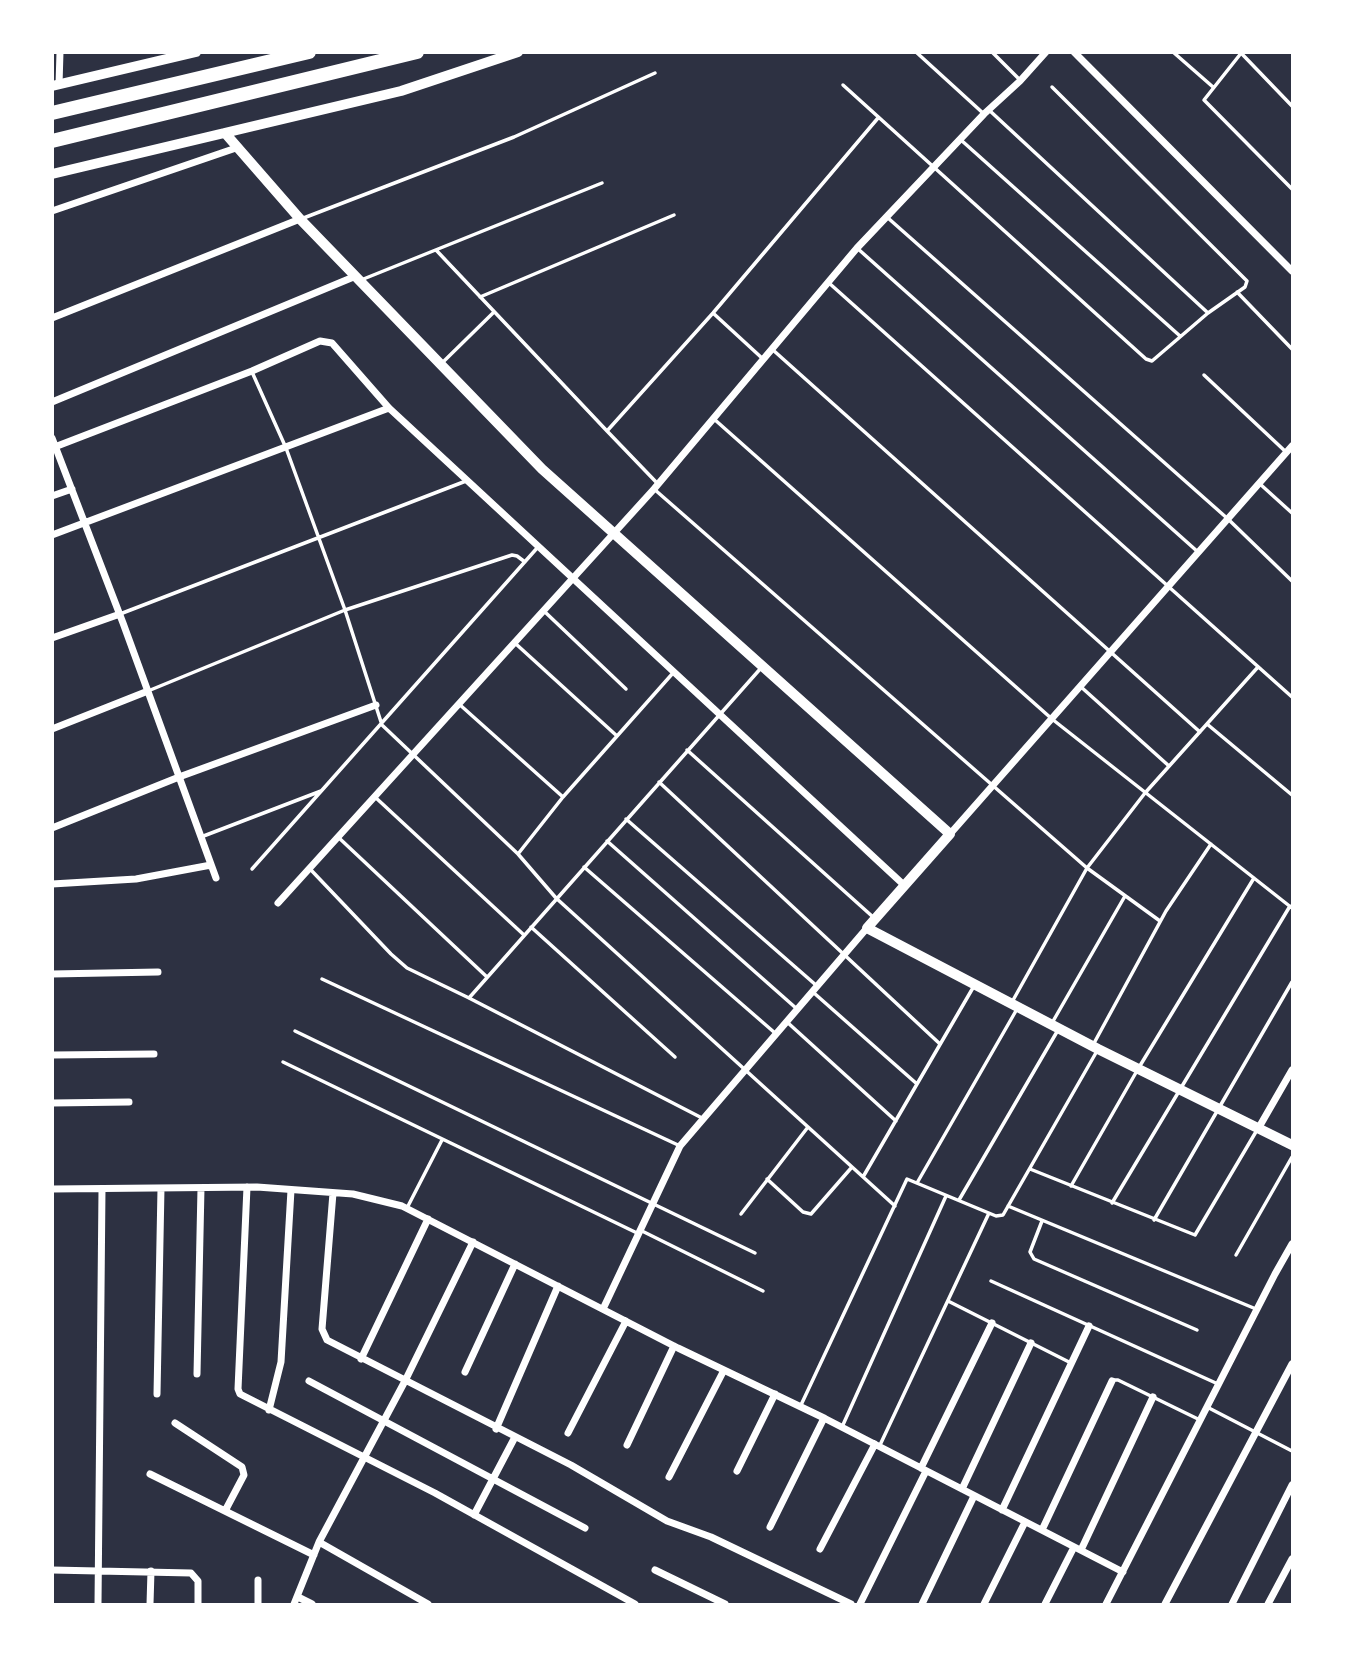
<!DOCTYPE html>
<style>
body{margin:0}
#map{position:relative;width:1345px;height:1657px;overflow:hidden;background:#2d3142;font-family:"Public Sans",sans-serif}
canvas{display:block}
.frame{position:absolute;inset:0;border:54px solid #fff;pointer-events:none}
</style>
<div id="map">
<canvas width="1345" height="1657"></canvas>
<div class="frame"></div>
</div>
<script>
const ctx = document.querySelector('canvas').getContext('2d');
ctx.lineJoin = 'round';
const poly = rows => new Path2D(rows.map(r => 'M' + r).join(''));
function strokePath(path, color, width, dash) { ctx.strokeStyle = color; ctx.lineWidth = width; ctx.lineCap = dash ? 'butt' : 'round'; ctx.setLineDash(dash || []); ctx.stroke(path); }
strokePath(poly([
 [916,52,984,114],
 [992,52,1020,80],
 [1173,52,1213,87],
 [1242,52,1204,100,1292,189],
 [1242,54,1292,106],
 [843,85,1146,359,1152,361,1208,313,1245,287,1247,281,1052,87],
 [989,110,1208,313],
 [961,140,1180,336],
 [888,218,1228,519,1292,581],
 [301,219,514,137,655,73],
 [857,248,1198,552],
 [436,250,607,431],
 [361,280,602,183],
 [829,283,1292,697],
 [1237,292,1292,349],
 [480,297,674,215],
 [713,313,763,359],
 [773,350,1200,732],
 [442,363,494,312],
 [252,372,286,448,345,610,382,725,518,854,556,898,895,1206],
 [1204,375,1286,452],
 [714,419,1052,719,1292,908],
 [657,483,607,431,713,313,878,118],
 [1260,484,1292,513],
 [654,489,1087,868,1160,921],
 [545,612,626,689],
 [120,614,466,481],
 [516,644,617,736],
 [1080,686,1169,766],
 [148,691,345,610,512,555,517,556,525,562],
 [459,704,563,797],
 [1207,724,1292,795],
 [687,750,873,917],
 [659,782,940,1044],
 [375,797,524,935],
 [626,819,817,986],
 [201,837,321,791],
 [338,837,487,977],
 [607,841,797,1009],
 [518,854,563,797,673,673],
 [584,867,775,1033],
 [252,869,538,547],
 [311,870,391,954,407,968,469,998,702,1118],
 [531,927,675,1057],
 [322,979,678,1145],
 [814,993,917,1084],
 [469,998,761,668],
 [1012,1002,1087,868,1145,793,1258,667],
 [787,1022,896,1121],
 [1052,1023,1125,896],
 [295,1031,755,1253],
 [1093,1045,1166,911,1211,844],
 [283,1062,637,1233],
 [1030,1169,1195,1235,1257,1130],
 [863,1177,974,986],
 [767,1179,803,1212,811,1214,852,1167],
 [917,1183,1017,1009],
 [1071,1186,1138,1069,1254,878],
 [959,1200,1058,1030],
 [1112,1203,1290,906],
 [1008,1206,1256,1309],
 [407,1208,442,1140],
 [741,1214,808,1127],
 [1154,1220,1292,982],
 [1042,1221,1030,1252,1034,1259,1197,1330],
 [640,1230,763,1291],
 [1236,1255,1292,1157],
 [991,1281,1218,1384],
 [948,1301,1071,1363],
 [1113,1380,1118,1380,1200,1420],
 [801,1405,907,1179,996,1216,1003,1215,1097,1051],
 [1207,1407,1292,1451],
 [842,1427,946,1196],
 [880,1445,989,1213]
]), '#fff', 3.5);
strokePath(poly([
 [1074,52,1292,271],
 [59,85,60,52],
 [52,211,236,148],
 [52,318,300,219],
 [52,402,356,276],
 [52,438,123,623,216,878],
 [52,448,252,371,320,341,332,343,389,408,905,886],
 [52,496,72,489],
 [52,535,389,408],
 [52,638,120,614],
 [52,729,148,691],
 [52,828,179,777,376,705],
 [950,834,1292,446],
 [52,884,136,879,211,865],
 [278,903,654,489,857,248,984,114,1020,81,1046,52],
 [52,974,158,972],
 [52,1055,154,1054],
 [52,1103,129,1102],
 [1258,1129,1292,1070],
 [247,1187,238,1389,240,1394,435,1493,635,1604],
 [52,1189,257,1187,353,1194,402,1206,678,1348,824,1418,1123,1572],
 [333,1193,322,1329,327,1340,571,1465,667,1521,711,1537,851,1604],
 [603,1309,680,1146,867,928],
 [361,1359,428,1219],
 [465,1372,515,1264],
 [197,1374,201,1188],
 [309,1381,585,1528],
 [157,1394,161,1188],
 [269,1410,281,1362,291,1190],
 [175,1423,242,1467,244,1475,225,1511],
 [496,1429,558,1286],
 [568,1433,626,1321],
 [627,1445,674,1346],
 [921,1468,992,1323],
 [737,1471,775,1394],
 [150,1474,314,1555],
 [669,1477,724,1370],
 [962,1489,1031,1343],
 [1002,1510,1089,1326],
 [474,1515,515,1437],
 [770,1527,824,1418],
 [1042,1530,1112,1381],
 [319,1542,428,1604],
 [820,1549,875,1444],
 [1081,1550,1153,1397],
 [52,1570,191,1573,198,1581,198,1604],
 [655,1570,725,1604],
 [298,1597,312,1604],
 [98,1604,102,1189],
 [150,1604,151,1571],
 [258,1604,258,1580],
 [294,1604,319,1542,405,1381,473,1242],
 [860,1604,926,1471],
 [922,1604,974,1496],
 [984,1604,1025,1522],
 [1045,1604,1074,1547],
 [1106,1604,1275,1274,1292,1244],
 [1165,1604,1292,1364],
 [1232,1604,1292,1485],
 [1268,1604,1292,1559]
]), '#fff', 7);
strokePath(poly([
 [52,86,196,52],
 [225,133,300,219,542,469,950,834,867,928,1098,1049,1292,1145],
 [52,174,401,91,518,52]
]), '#fff', 10);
strokePath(poly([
 [52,113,309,52],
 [52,141,417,52]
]), '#fff', 14);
</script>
